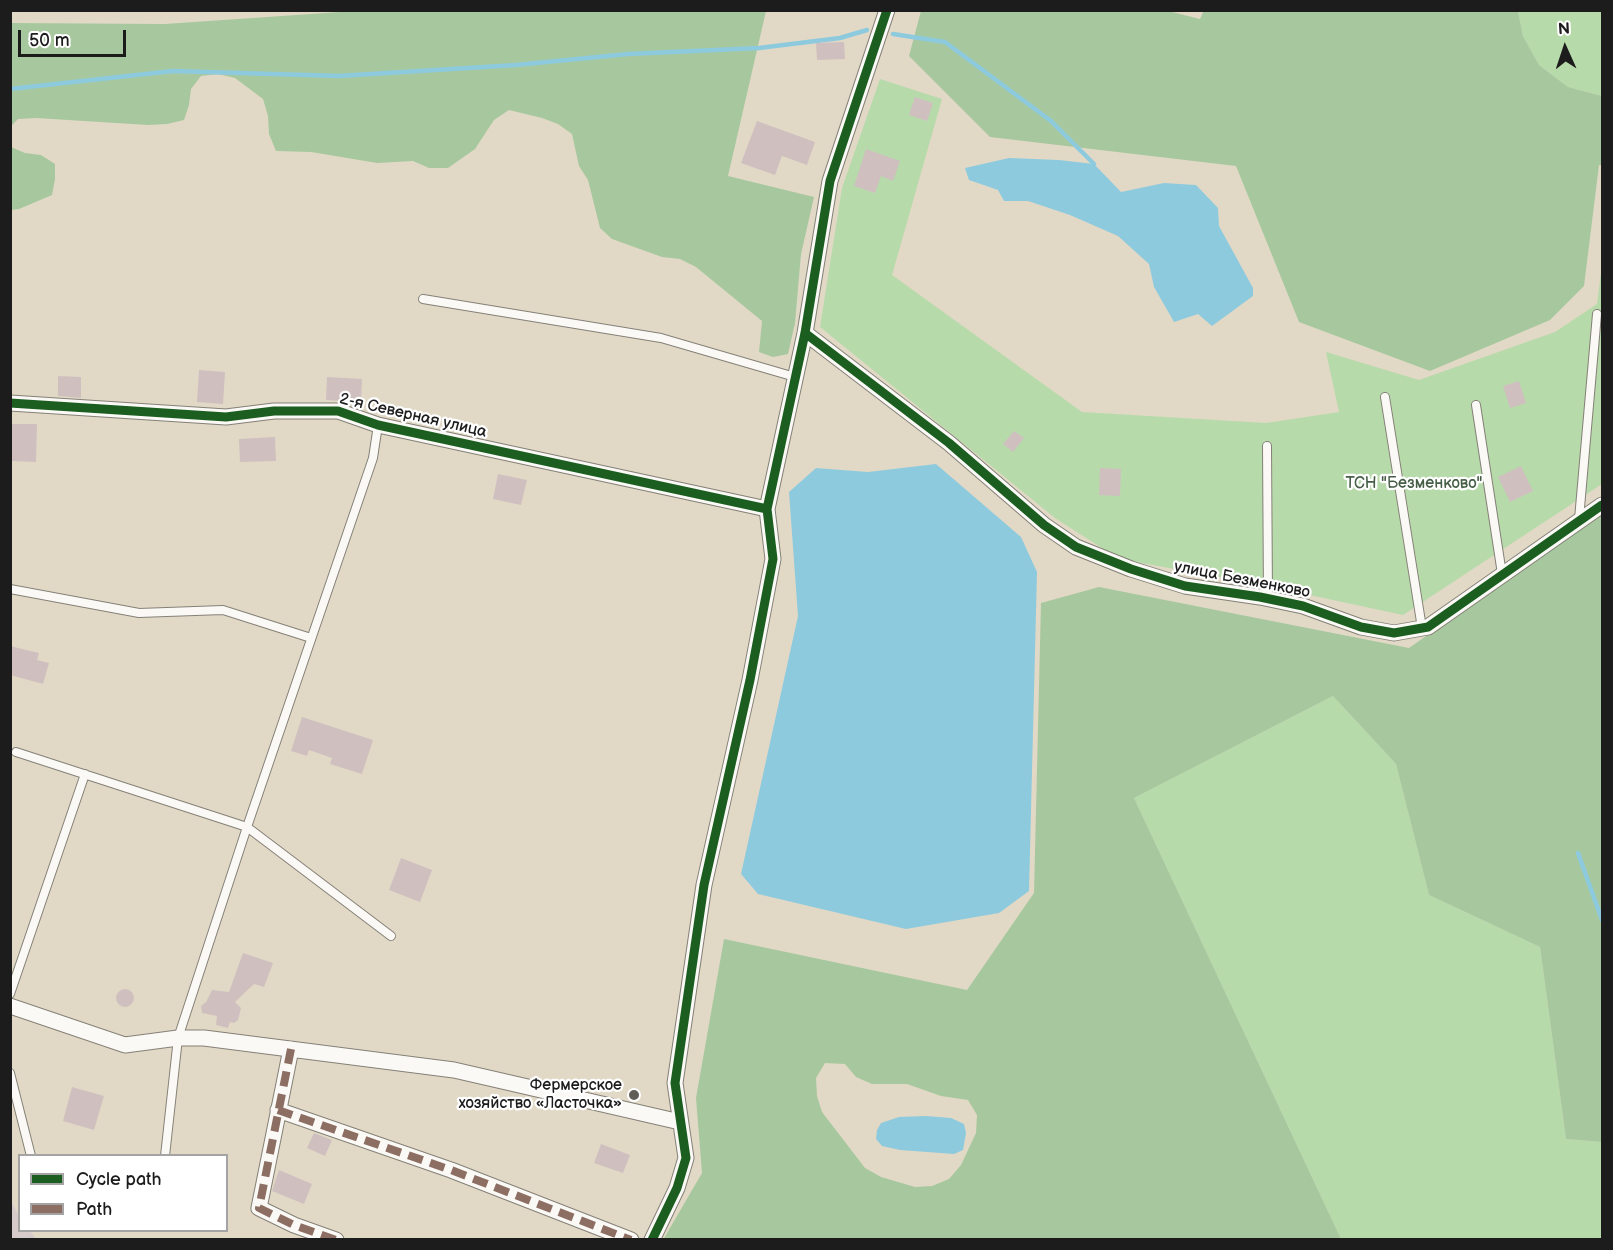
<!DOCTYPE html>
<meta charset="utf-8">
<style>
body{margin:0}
#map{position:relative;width:1613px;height:1250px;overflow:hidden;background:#e1d9c6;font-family:"Balsamiq Sans",sans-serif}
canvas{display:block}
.frame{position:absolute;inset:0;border:12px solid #1c1c1c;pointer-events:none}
.legend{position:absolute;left:18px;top:1154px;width:210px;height:78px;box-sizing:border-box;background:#fff;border:2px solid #a4a4a4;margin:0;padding:8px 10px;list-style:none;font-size:18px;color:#1c1c1c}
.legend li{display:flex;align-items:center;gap:12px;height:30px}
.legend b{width:30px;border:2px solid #a4a4a4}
.north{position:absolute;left:1535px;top:18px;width:60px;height:60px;-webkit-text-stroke:4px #fff;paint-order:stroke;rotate:357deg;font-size:16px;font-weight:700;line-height:24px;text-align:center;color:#1c1c1c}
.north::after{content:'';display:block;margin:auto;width:21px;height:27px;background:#1c1c1c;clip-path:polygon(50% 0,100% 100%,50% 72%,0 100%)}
.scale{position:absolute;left:18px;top:30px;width:108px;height:27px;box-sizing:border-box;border:3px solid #1c1c1c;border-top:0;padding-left:8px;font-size:18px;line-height:21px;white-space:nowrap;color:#1c1c1c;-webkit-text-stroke:4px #fff;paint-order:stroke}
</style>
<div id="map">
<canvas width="1613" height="1250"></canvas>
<div class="frame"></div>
<ul class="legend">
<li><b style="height:8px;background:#1b5e20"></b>Cycle path</li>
<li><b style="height:8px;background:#8d6e63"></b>Path</li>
</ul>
<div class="north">N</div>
<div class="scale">50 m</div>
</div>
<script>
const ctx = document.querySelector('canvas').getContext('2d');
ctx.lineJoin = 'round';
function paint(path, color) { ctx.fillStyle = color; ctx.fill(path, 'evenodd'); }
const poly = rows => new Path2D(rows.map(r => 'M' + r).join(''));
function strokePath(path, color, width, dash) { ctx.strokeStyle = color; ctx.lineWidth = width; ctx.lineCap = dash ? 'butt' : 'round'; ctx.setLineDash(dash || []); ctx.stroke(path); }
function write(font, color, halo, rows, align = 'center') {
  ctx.font = font + ' "Balsamiq Sans",sans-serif'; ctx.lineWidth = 4.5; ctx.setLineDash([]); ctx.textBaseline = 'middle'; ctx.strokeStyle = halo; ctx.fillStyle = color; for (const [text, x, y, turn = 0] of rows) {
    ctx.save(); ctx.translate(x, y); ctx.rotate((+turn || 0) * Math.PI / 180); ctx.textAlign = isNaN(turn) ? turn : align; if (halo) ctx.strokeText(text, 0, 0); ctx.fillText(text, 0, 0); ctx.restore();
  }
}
paint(poly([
 [11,1202,19,1215,20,1230,30,1231,36,1239,11,1239]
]), '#d7caca');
paint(poly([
 [1518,11,1602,11,1602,96,1568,87,1539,65,1523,36],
 [880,79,942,99,892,275,1082,412,1266,423,1339,412,1326,352,1419,380,1555,332,1597,304,1602,265,1602,484,1403,615,1258,584,1119,559,1055,518,820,327,842,188],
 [1333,696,1396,764,1429,895,1540,947,1566,1139,1602,1142,1602,1239,1341,1239,1134,798]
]), '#b7daaa');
paint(poly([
 [369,10,766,11,728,176,814,197,801,254,795,323,788,354,773,357,759,352,762,321,696,267,680,259,662,257,612,239,600,228,588,180,579,166,572,134,558,124,542,118,509,110,494,120,475,149,448,168,429,168,413,161,377,163,311,152,276,151,269,134,268,116,263,99,235,78,218,74,201,76,191,89,189,105,184,120,167,124,148,125,36,118,18,119,11,126,11,23,165,24],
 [1164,10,1200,19,1204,10,1518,11,1523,36,1539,65,1568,87,1602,96,1602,165,1599,165,1584,286,1550,320,1430,371,1299,322,1236,166,990,137,909,56,921,11],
 [11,147,25,153,41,155,55,164,55,179,52,195,19,209,11,210],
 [1602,513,1602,1142,1566,1139,1540,947,1429,895,1396,764,1333,696,1134,798,1341,1239,663,1240,702,1173,696,1098,724,939,967,990,1034,893,1041,603,1099,587,1409,648],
 [825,1063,845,1064,856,1077,872,1084,907,1084,941,1096,968,1100,977,1115,976,1133,961,1165,949,1179,932,1186,915,1187,881,1177,865,1168,822,1112,817,1096,816,1078]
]), '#a7c89e');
paint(poly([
 [1009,158,1059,160,1094,164,1121,192,1164,183,1196,185,1218,208,1219,226,1253,288,1253,296,1212,326,1198,314,1174,322,1154,287,1149,264,1118,236,1070,215,1028,201,1004,201,998,190,969,180,965,168],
 [936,464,1021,537,1037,572,1029,891,999,913,906,929,758,894,741,874,798,616,789,492,816,468,868,472],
 [926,1116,951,1118,964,1124,966,1133,963,1150,954,1154,900,1150,882,1146,876,1139,877,1130,881,1123,899,1117]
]), '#8ecade');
strokePath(poly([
 [893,34,945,42,1051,121,1094,164],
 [10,89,173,71,339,76,516,65,628,54,759,48,840,38,867,30],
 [1578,853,1602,920]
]), '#8ecade', 4.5);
paint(poly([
 [844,42,845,59,817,60,816,43],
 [915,97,933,103,927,121,909,115],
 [757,121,815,142,807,165,782,156,775,175,741,163],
 [866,149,900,161,893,181,881,176,875,193,854,186],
 [199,370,225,372,223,404,197,402],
 [58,376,81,377,81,398,58,396],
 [327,377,362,379,361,402,326,400],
 [1519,381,1526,403,1510,408,1503,386],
 [12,424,37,424,36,462,11,461],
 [1014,431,1024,438,1013,452,1003,444],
 [275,437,276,461,240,462,239,439],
 [1521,466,1533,491,1510,502,1498,477],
 [1100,468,1121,469,1120,496,1099,495],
 [498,474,527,480,521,505,493,499],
 [10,646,39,653,37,660,49,663,43,684,10,675],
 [302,717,373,740,362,774,330,764,332,758,309,750,307,756,291,751],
 [401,858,432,870,420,902,389,890],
 [243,953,273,963,264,987,254,984,235,1002,241,1008,238,1020,234,1023,230,1022,228,1028,216,1025,217,1016,202,1013,201,1006,206,1002,212,990,229,992],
 '116 998a9 9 0 1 1 18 0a9 9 0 1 1-18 0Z',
 [72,1087,104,1096,94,1130,63,1121],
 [314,1133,332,1140,325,1156,307,1148],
 [601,1144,630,1155,623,1173,594,1163],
 [279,1170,312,1184,304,1204,272,1191]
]), '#cfc0bf');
const lane = poly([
 [423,299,661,338,795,377],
 [1385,397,1422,628],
 [1476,405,1502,574],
 [1267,446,1268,598],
 [1579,519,1597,314],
 [10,589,139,613,223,610,311,638],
 [16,752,247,827,391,936],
 [10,994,85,774],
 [10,1073,31,1156],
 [165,1156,178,1038,247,827,373,458,378,425]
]);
const street = poly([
 [805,333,949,443,1044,525,1076,547,1131,569,1185,586,1260,597,1303,606,1361,627,1394,633,1428,627,1602,505],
 [10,403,226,417,274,411,338,411,378,425,767,509],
 [10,1006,125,1045,178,1038,204,1038,454,1070,680,1122],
 [291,1049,259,1208,294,1225,336,1240],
 [278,1110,451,1170,631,1240],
 [652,1240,677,1188,686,1158,675,1083,704,885,750,680,773,559,767,509,805,333,830,181,887,10]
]);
strokePath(lane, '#858077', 10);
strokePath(street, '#858077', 17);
strokePath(lane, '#faf9f6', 8);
strokePath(street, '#faf9f6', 15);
strokePath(poly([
 [291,1049,259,1208,294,1225,336,1240],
 [278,1110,451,1170,631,1240]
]), '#8d6e63', 8, [15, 8]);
strokePath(poly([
 [805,333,949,443,1044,525,1076,547,1131,569,1185,586,1260,597,1303,606,1361,627,1394,633,1428,627,1602,505],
 [10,403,226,417,274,411,338,411,378,425,767,509],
 [652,1240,677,1188,686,1158,675,1083,704,885,750,680,773,559,767,509,805,333,830,181,887,10]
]), '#1b5e20', 9);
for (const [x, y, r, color] of [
 [634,1095,6,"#615e58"]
]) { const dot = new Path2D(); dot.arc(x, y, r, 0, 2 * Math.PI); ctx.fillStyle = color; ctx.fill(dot); strokePath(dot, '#fff', 2); }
write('16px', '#1c1c1c', '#fff', [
 ["2-я Северная улица",413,416,13],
 ["улица Безменково",1242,580,11]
]);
write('16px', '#465e46', '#fff', [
 ["ТСН \"Безменково\"",1414,484]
]);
write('16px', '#1c1c1c', '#fff', [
 ["Фермерское",622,1086],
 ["хозяйство «Ласточка»",622,1104]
], 'right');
</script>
